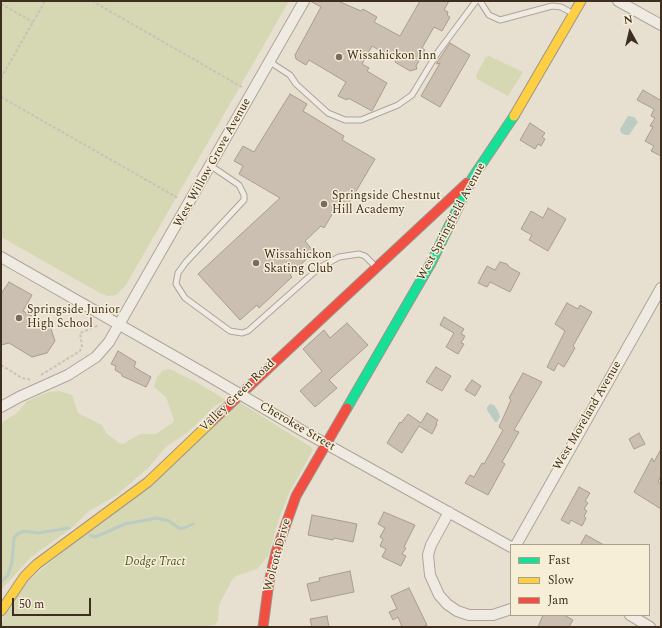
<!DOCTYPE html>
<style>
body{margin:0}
#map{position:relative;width:662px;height:628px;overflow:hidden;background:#e7e0d1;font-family:Spectral,serif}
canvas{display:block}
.frame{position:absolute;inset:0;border:2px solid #3d2e20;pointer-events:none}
.legend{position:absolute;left:510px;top:544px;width:140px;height:72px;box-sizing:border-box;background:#f7eed8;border:1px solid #ada18e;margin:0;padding:5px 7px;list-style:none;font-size:12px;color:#3d2e20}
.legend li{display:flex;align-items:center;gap:8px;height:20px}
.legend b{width:20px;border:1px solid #ada18e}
.north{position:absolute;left:610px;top:12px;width:40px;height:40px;-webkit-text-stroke:3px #f7eed8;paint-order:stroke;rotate:352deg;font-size:11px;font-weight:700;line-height:16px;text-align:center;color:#3d2e20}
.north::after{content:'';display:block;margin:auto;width:14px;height:18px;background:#3d2e20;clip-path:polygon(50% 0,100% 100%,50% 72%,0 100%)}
.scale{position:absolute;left:12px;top:598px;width:79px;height:18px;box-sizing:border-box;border:2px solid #3d2e20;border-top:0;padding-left:5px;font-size:12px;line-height:14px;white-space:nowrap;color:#3d2e20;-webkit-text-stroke:3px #f7eed8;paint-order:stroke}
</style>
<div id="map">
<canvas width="662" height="628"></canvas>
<div class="frame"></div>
<ul class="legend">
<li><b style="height:5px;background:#16e098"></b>Fast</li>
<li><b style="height:5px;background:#ffcf43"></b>Slow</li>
<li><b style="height:5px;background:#f24e42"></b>Jam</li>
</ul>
<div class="north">N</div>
<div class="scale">50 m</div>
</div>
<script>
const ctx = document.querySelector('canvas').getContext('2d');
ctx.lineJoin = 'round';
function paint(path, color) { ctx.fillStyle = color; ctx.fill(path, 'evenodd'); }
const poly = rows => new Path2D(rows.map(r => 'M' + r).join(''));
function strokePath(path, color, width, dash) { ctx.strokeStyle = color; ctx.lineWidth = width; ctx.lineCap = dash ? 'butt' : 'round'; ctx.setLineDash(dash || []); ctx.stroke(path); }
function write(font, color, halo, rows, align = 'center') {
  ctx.font = font + ' Spectral,serif'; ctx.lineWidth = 3; ctx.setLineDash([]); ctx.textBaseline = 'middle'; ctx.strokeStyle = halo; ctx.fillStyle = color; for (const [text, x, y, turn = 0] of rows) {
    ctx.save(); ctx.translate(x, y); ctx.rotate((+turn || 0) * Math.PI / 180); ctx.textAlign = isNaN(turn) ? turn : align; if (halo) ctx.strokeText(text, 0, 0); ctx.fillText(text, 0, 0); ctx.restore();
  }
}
paint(poly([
 [1,1,289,1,126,285,116,295,108,296,100,293,1,237],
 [489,56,523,72,508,96,477,79,476,75,486,57],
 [170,369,196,382,226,400,216,405,187,433,167,446,148,468,117,495,89,511,73,527,31,557,1,590,1,423,17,413,27,401,49,392,59,391,72,395,78,413,102,425,106,433,119,443,123,444,140,434,156,434,172,423,174,420,166,397,154,387,157,377,163,370],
 [239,402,311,447,313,450,289,493,279,519,268,556,257,569,236,576,232,580,219,605,218,621,215,625,204,627,1,627,4,615,27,582]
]), '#d6d7b3');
paint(poly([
 [628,116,634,117,638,122,629,135,626,135,621,133,620,129],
 [490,404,494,405,498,411,500,417,497,422,495,422,487,410,487,407]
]), '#bcccc2');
strokePath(poly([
 [90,535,95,537,125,524,157,518,169,521,179,528,184,528,193,524],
 [1,582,8,575,12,562,14,538,17,534,24,531,38,533,69,528]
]), '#bcccc2', 3);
const building = poly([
 [310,1,338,1,361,11,363,9,377,17,374,22,400,36,420,1,449,1,444,10,448,12,447,15,450,17,442,31,434,27,422,48,425,50,416,66,417,69,410,71,395,62,396,60,372,46,362,64,369,68,367,71,387,83,372,111,348,98,347,100,338,96,346,82,309,60,306,65,296,59,295,55,321,7,310,1],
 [450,43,470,55,440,107,421,96,440,63,436,64,450,43],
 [643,90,660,100,661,98,661,156,651,151,654,146,645,141,653,127,650,126,655,118,651,116,654,109,637,100,643,90],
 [290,94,307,104,303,111,344,136,342,140,375,159,345,210,337,206,324,228,321,226,305,241,314,252,290,275,292,277,259,308,257,305,240,320,198,274,280,198,239,174,243,166,234,161,243,146,254,152,290,94],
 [530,123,545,133,542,137,545,139,541,146,538,144,535,149,520,140,530,123],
 [548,208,566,219,548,251,529,240,532,235,521,229,531,211,543,218,548,208],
 [500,262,507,264,509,267,520,273,510,292,490,282,487,287,478,283,487,266,495,270,500,262],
 [9,282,32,295,23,311,50,326,55,341,47,353,32,357,9,343,1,345,1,294,9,282],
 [567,303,578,309,580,305,592,312,573,346,575,348,564,367,558,363,554,371,547,367,565,331,555,324,567,303],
 [444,317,464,329,461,334,465,336,461,343,464,344,458,354,446,347,454,333,440,325,444,317],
 [347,323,368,345,329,380,337,388,315,407,300,391,322,371,303,349,324,330,330,338,347,323],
 [118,351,136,362,134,367,151,377,146,387,122,376,122,374,115,370,116,366,111,364,118,351],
 [436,367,451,376,442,391,426,382,436,367],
 [523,373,542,382,514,430,519,432,502,462,505,464,488,495,465,483,470,475,474,477,482,463,484,464,503,430,499,427,511,400,509,398,523,373],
 [472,380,481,386,475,396,465,390,472,380],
 [427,413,438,420,436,423,437,424,432,434,419,426,402,453,387,443,400,422,401,423,408,414,421,423,427,413],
 [639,433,645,444,634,449,629,439,639,433],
 [661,449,661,476,658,482,661,484,661,509,634,492,652,458,654,462,661,449],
 [579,487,590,493,585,501,588,503,584,509,587,511,584,516,586,518,582,526,571,520,569,524,561,520,579,487],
 [384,512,415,525,404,547,406,548,402,554,406,556,401,566,382,557,386,549,380,546,383,539,380,537,385,528,378,524,384,512],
 [312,515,357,524,353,542,334,538,333,540,308,535,312,515],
 [586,535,604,545,580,545,586,535],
 [350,571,354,592,311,601,307,584,320,581,319,578,350,571],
 [409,588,427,625,422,627,402,627,398,617,393,620,389,612,397,609,391,596,409,588],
 [543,615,564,615,573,620,569,627,538,627,543,615],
 [327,616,329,627,312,627,310,619,327,616]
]);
paint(building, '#cbbfb2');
strokePath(building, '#a89c90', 1);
const lane = poly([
 [480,1,489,15,500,20,552,6,561,7,572,13],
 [270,62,290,75,296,84,328,113,345,120,361,120,398,105,412,95,438,52,476,1],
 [211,166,239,185,244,195,244,200,186,262,178,273,176,284,185,298,230,331,242,333,248,331,319,268,339,257,359,254,365,256,375,266]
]);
const street = poly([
 [618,1,661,25],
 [1,257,202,372],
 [1,407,19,397,68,375,96,357,109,342,304,1],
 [301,430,511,547],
 [449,512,431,545,428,555,430,575,439,595,447,604,457,611,469,615,493,615,511,609],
 [516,545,661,288],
 [630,615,650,627]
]);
const fast = poly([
 [347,408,431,263,473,177,514,116]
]);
const slow = poly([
 [514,116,581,1],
 [1,611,24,577,37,564,148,482,212,421]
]);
const jam = poly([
 [212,421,467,183],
 [263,627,269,582,276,552,296,496,347,408]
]);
strokePath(lane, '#ada599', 7);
strokePath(street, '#ada599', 12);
strokePath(fast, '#9c958a', 11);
strokePath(slow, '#9c958a', 11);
strokePath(jam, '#9c958a', 11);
strokePath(poly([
 [92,1,242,87],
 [1,4,33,22],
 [1,78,45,1],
 [1,97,178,198],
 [1,365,22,378,32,380],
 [41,375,80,351,82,346,80,333,99,325]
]), '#c8c2b9', 2, [3, 2]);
strokePath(lane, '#efebe3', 5);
strokePath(street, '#efebe3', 10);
strokePath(fast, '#16e098', 9);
strokePath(slow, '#ffcf43', 9);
strokePath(jam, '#f24e42', 9);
const streetBridge = poly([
 [202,372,301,430]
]);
strokePath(streetBridge, '#ada599', 12, []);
strokePath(streetBridge, '#efebe3', 10);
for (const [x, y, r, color] of [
 [339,57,4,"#786c5e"],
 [324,204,4,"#786c5e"],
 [256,263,4,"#786c5e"],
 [19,318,4,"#786c5e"]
]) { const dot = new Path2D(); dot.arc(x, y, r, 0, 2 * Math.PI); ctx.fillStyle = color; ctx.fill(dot); strokePath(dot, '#f7eed8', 1.5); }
write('12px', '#3d2e20', '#f7eed8', [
 ["Wissahickon Inn",347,57],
 ["Springside Chestnut",332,197],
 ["Hill Academy",332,211],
 ["Wissahickon",264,256],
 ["Skating Club",264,270],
 ["Springside Junior",27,311],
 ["High School",27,325]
], 'left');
write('12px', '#3d2e20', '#f7eed8', [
 ["West Willow Grove Avenue",213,163,-61],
 ["West Springfield Avenue",452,222,-62],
 ["Valley Green Road",238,396,-44],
 ["West Moreland Avenue",588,416,-60],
 ["Cherokee Street",297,427,30],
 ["Wolcott Drive",278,555,-75]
]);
write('italic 12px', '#4d5a26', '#f7eed8', [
 ["Dodge Tract",155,563]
]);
</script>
